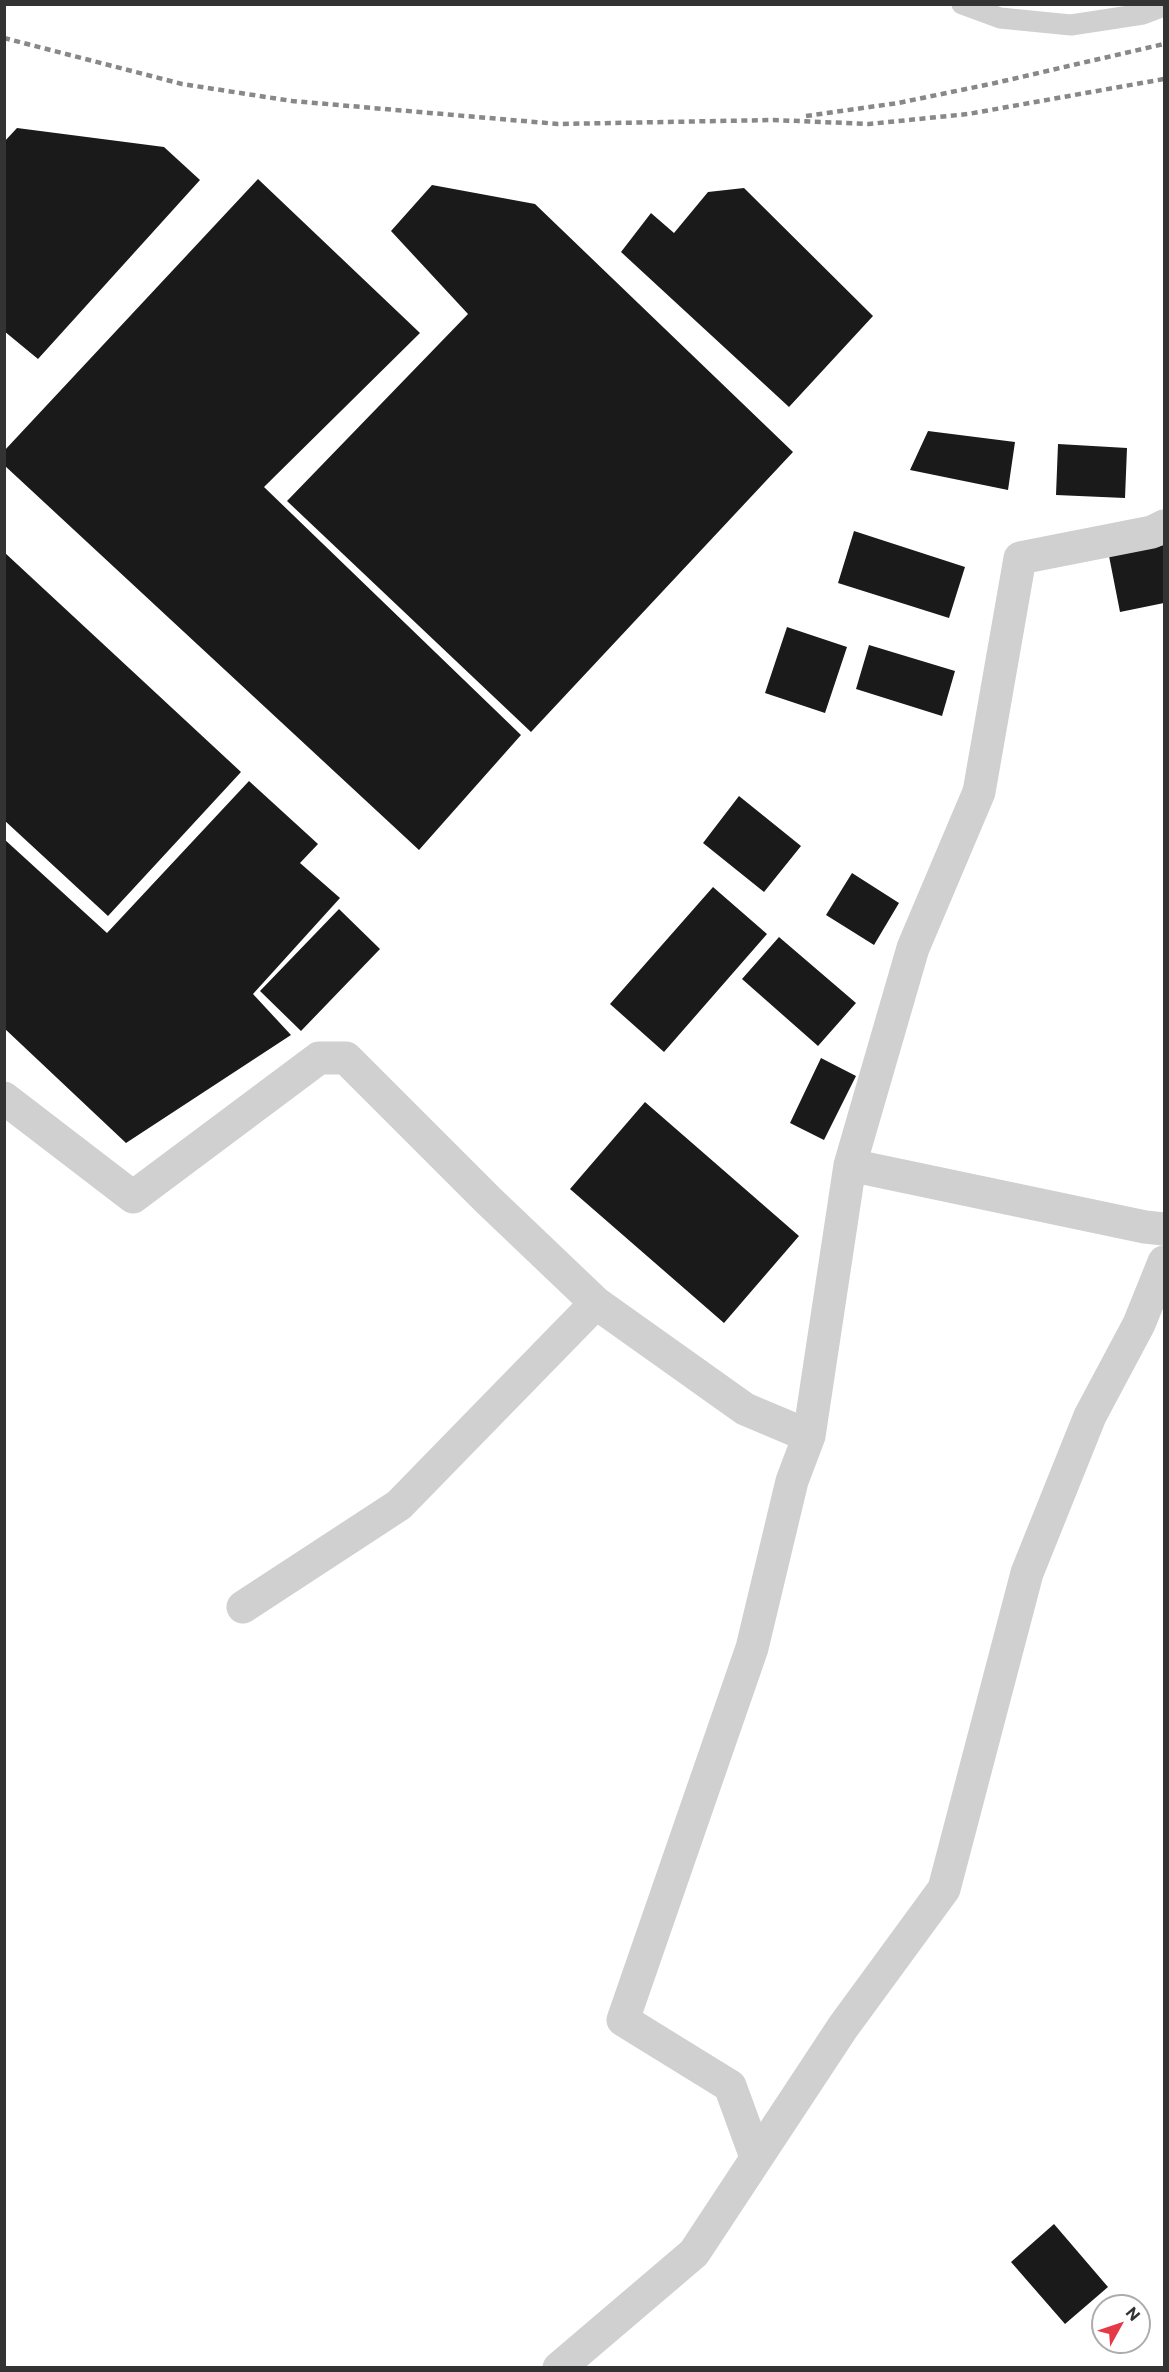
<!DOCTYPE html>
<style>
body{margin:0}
#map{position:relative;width:1169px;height:2372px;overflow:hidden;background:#fff;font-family:Commissioner,sans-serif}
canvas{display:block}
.frame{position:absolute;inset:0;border:6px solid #333;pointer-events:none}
.north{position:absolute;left:1091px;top:2294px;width:60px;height:60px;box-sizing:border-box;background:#fff;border:2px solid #adadad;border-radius:50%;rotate:50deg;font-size:16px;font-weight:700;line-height:24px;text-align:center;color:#333}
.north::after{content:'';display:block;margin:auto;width:21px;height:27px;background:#e63946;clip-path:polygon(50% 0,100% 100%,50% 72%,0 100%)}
</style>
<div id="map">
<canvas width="1169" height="2372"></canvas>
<div class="frame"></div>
<div class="north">N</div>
</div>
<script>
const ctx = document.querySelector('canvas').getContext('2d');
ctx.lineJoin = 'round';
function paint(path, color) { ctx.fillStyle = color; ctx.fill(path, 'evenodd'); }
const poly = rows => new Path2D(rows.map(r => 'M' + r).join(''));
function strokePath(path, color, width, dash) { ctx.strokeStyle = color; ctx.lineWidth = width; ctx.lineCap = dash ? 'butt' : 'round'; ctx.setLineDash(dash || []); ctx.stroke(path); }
paint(poly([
 [17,128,164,147,200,180,38,359,4,331,4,142],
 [258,179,420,333,264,487,521,735,419,850,4,465,4,451],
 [432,185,535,204,793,452,531,732,287,501,468,314,391,231],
 [744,188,873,316,789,407,621,252,651,213,674,233,708,192],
 [928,431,1015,442,1008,490,910,470],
 [1058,444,1127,448,1125,498,1056,495],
 [854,531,965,567,949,618,838,583],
 [1164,545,1164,603,1120,612,1109,556],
 [4,552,241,772,108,916,4,820],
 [787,627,847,647,825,713,765,693],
 [869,645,955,671,942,716,856,689],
 [249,781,318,844,300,863,340,898,253,994,291,1035,126,1143,4,1028,4,839,107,933],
 [739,796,801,846,764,892,703,843],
 [852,873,899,903,874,945,826,915],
 [713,887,767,934,664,1052,610,1004],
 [339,909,380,949,301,1031,260,991],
 [779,937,856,1003,818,1046,742,979],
 [821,1058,856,1076,824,1140,790,1123],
 [645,1102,799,1236,724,1323,570,1189],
 [1054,2224,1108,2287,1065,2324,1011,2262]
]), '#1a1a1a');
strokePath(poly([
 [962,4,1000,18,1071,25,1143,14,1164,6]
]), '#d0d0d0', 21);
strokePath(poly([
 [4,1098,133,1197,319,1058,346,1058,488,1200,596,1303,745,1409,809,1436],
 [850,1165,1145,1227,1164,1229],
 [243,1607,399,1505,596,1303],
 [756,2157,730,2086,623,2020,752,1648,792,1481,809,1436,850,1165,913,948,979,792,1020,558,1152,532,1164,526],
 [559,2368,694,2253,843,2027,944,1889,1027,1573,1090,1416,1139,1324,1164,1262]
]), '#d0d0d0', 33);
strokePath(poly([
 [4,38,182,84,292,101,558,124,773,120,869,124,968,114,1164,79],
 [806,116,898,103,995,83,1164,44]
]), '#888', 4.5, [6, 4.5]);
</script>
